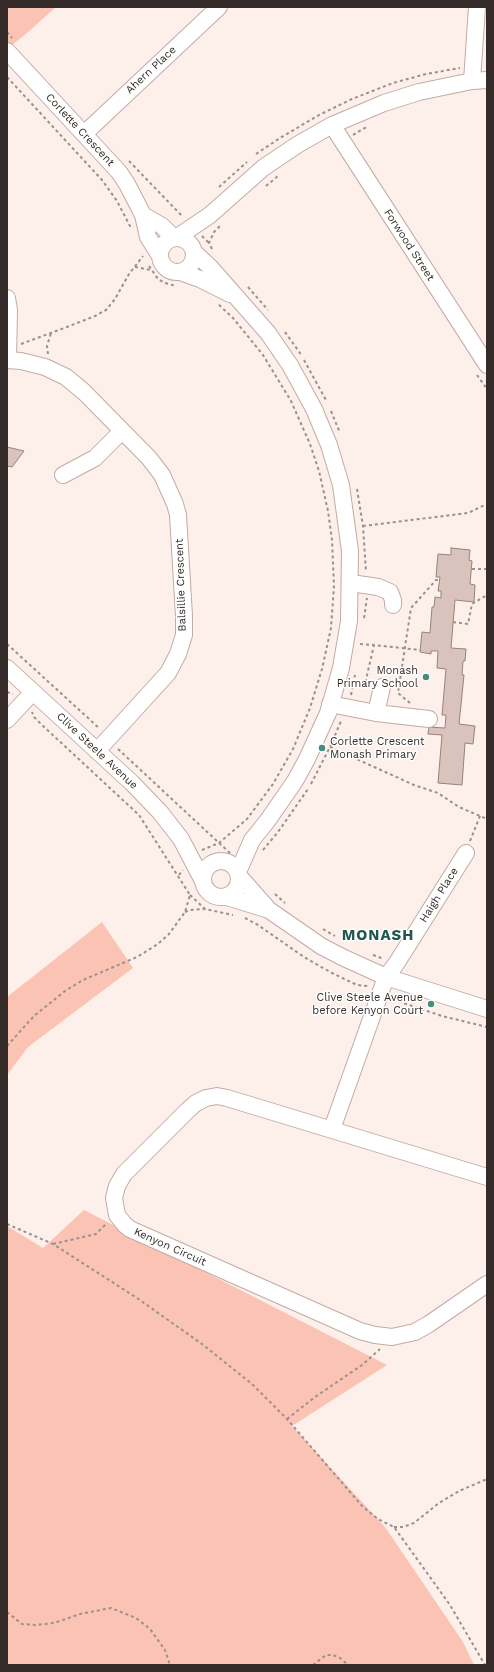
<!DOCTYPE html>
<style>
body{margin:0}
#map{position:relative;width:494px;height:1672px;overflow:hidden;background:#fdefea;font-family:"Work Sans",sans-serif}
canvas{display:block}
.frame{position:absolute;inset:0;border:8px solid #342b29;pointer-events:none}
</style>
<div id="map">
<canvas width="494" height="1672"></canvas>
<div class="frame"></div>
</div>
<script>
const ctx = document.querySelector('canvas').getContext('2d');
ctx.lineJoin = 'round';
function paint(path, color) { ctx.fillStyle = color; ctx.fill(path, 'evenodd'); }
const poly = rows => new Path2D(rows.map(r => 'M' + r).join(''));
function strokePath(path, color, width, dash) { ctx.strokeStyle = color; ctx.lineWidth = width; ctx.lineCap = dash ? 'butt' : 'round'; ctx.setLineDash(dash || []); ctx.stroke(path); }
function write(font, color, halo, rows, align = 'center') {
  ctx.font = font + ' "Work Sans",sans-serif'; ctx.lineWidth = 3; ctx.setLineDash([]); ctx.textBaseline = 'middle'; ctx.strokeStyle = halo; ctx.fillStyle = color; for (const [text, x, y, turn = 0] of rows) {
    ctx.save(); ctx.translate(x, y); ctx.rotate((+turn || 0) * Math.PI / 180); ctx.textAlign = isNaN(turn) ? turn : align; if (halo) ctx.strokeText(text, 0, 0); ctx.fillText(text, 0, 0); ctx.restore();
  }
}
paint(poly([
 [7,7,56,7,27,33,7,49],
 [102,922,133,968,28,1047,7,1075,7,997],
 [84,1210,387,1365,292,1426,385,1527,463,1642,474,1665,7,1665,7,1226,43,1248]
]), '#fbc3b3');
const building = poly([
 [7,447,24,451,12,467,7,466,7,447],
 [451,548,470,550,469,560,472,561,470,584,475,585,474,602,455,600,451,648,466,649,465,661,463,661,462,675,464,675,459,724,475,726,473,744,465,743,462,785,438,783,442,735,428,734,429,727,445,728,446,715,442,715,446,669,437,668,438,651,431,651,431,654,420,652,422,632,430,633,432,607,434,607,435,597,441,598,441,591,438,591,440,577,436,577,438,554,451,555,451,548]
]);
paint(building, '#dbc3bd');
strokePath(building, '#97817b', 1);
const minor = poly([
 [7,51,119,172,127,184,143,215,148,237,160,256],
 [472,81,477,7],
 [332,125,487,365],
 [84,134,219,7],
 [143,215,162,226,174,238],
 '160 255a17 17 0 1 1 34 0a17 17 0 1 1-34 0Z',
 [176,238,210,215,263,168,297,145,332,125,384,103,419,92,472,81,487,80],
 [194,252,210,267,268,333,290,365,314,409,329,445,341,485,350,551,349,621,341,668,328,713,307,759,295,781,268,820,252,840,238,872],
 [180,272,200,279,230,294],
 [7,298,9,310,8,360],
 [7,360,21,361,45,367,66,377,84,392,149,458,162,475,175,504,178,515,184,616,184,635,178,654,168,673,97,751],
 [63,475,95,458,122,431],
 [351,583,378,587,390,592,393,600,393,605],
 [7,668,132,783,160,812,181,839,203,881],
 [330,704,376,713,382,687],
 [376,713,429,719],
 [7,720,33,692],
 '203 879a18 18 0 1 1 36 0a18 18 0 1 1-36 0Z',
 [239,876,269,910,321,946,342,957,386,977,487,1009],
 [227,897,269,910],
 [332,1129,386,977,396,964,466,853],
 [487,1177,227,1098,217,1096,206,1098,196,1103,188,1110,124,1174,117,1186,114,1198,117,1215,125,1225,130,1229,360,1331,375,1335,392,1337,415,1332,429,1324,487,1284]
]);
strokePath(minor, '#c2aba4', 18);
strokePath(poly([
 [7,32,12,38],
 [7,77,102,180,117,201,131,228],
 [353,135,368,126],
 [256,154,280,138,319,115,352,99,393,83,426,74,460,68],
 [129,161,183,217],
 [266,186,278,176],
 [219,187,247,162],
 [202,236,209,243],
 [212,249,209,243,214,232,220,226],
 [149,266,158,279,165,283,176,286],
 [135,267,151,270],
 [248,287,268,310],
 [285,332,302,356],
 [21,344,67,327,95,316,106,310,115,299,129,274,143,256],
 [48,354,47,346,51,333],
 [304,360,326,400],
 [477,375,487,389],
 [331,411,340,433],
 [357,489,363,526,366,572],
 [363,526,468,513,487,504],
 [472,569,487,569],
 [364,618,367,598],
 [453,622,468,624,472,604,487,595],
 [7,644,99,728],
 [360,644,374,645],
 [369,685,365,684,374,645,420,650],
 [7,692,13,694],
 [351,695,355,675],
 [410,703,398,693,411,608,436,580,439,580],
 [330,747,414,785,438,793,459,807,487,819],
 [118,749,232,855],
 [311,784,330,747,341,721],
 [470,841,480,816],
 [202,850,219,843,247,819,273,784,293,749,310,708,322,669,331,628,334,586,332,540,328,511,319,471,310,444,291,401,263,355,233,318,218,304],
 [263,850,278,832,308,789],
 [179,875,183,870],
 [275,894,285,903],
 [190,895,205,909],
 [185,912,190,910,205,909,233,915],
 [245,918,258,925,304,957,332,973,357,985,368,986],
 [323,929,335,936],
 [373,955,384,959],
 [394,997,403,1003,442,1016,487,1027],
 [7,1046,34,1016,65,991,83,980,137,957,158,944,169,934,185,912,190,895,139,815,42,725,34,717,32,712],
 [7,1224,53,1244,137,1298,202,1344,252,1384,287,1419,363,1507,378,1519,394,1527,450,1605,485,1665],
 [53,1244,96,1234,106,1224],
 [287,1419,315,1397,362,1365,380,1349],
 [394,1527,403,1527,414,1523,439,1503,459,1491,487,1479],
 [7,1612,22,1624,35,1625,54,1623,80,1614,111,1608,136,1618,150,1629,165,1650,170,1665],
 [313,1665,326,1655,333,1655,340,1658,348,1665]
]), '#9b908c', 2, [3, 3]);
strokePath(minor, '#fff', 16);
for (const [x, y, r, color] of [
 [426,677,4,"#488c80"],
 [322,748,4,"#488c80"],
 [431,1004,4,"#488c80"]
]) { const dot = new Path2D(); dot.arc(x, y, r, 0, 2 * Math.PI); ctx.fillStyle = color; ctx.fill(dot); strokePath(dot, '#fff', 1.5); }
write('11px', '#342b29', '#fff', [
 ["Ahern Place",151,70,-43],
 ["Corlette Crescent",80,130,47],
 ["Forwood Street",409,245,57],
 ["Balsillie Crescent",181,585,-92],
 ["Clive Steele Avenue",97,751,43],
 ["Haigh Place",439,895,-58],
 ["Kenyon Circuit",170,1247,24]
]);
write('11px', '#342b29', '#fff', [
 ["Monash",418,671],
 ["Primary School",418,684],
 ["Corlette Crescent",330,742,"left"],
 ["Monash Primary",330,755,"left"],
 ["Clive Steele Avenue",423,998],
 ["before Kenyon Court",423,1011]
], 'right');
ctx.letterSpacing = '1px';
write('bold 15px', '#20574f', '#fff', [
 ["MONASH",378,936]
]);
ctx.letterSpacing = '0px';
</script>
